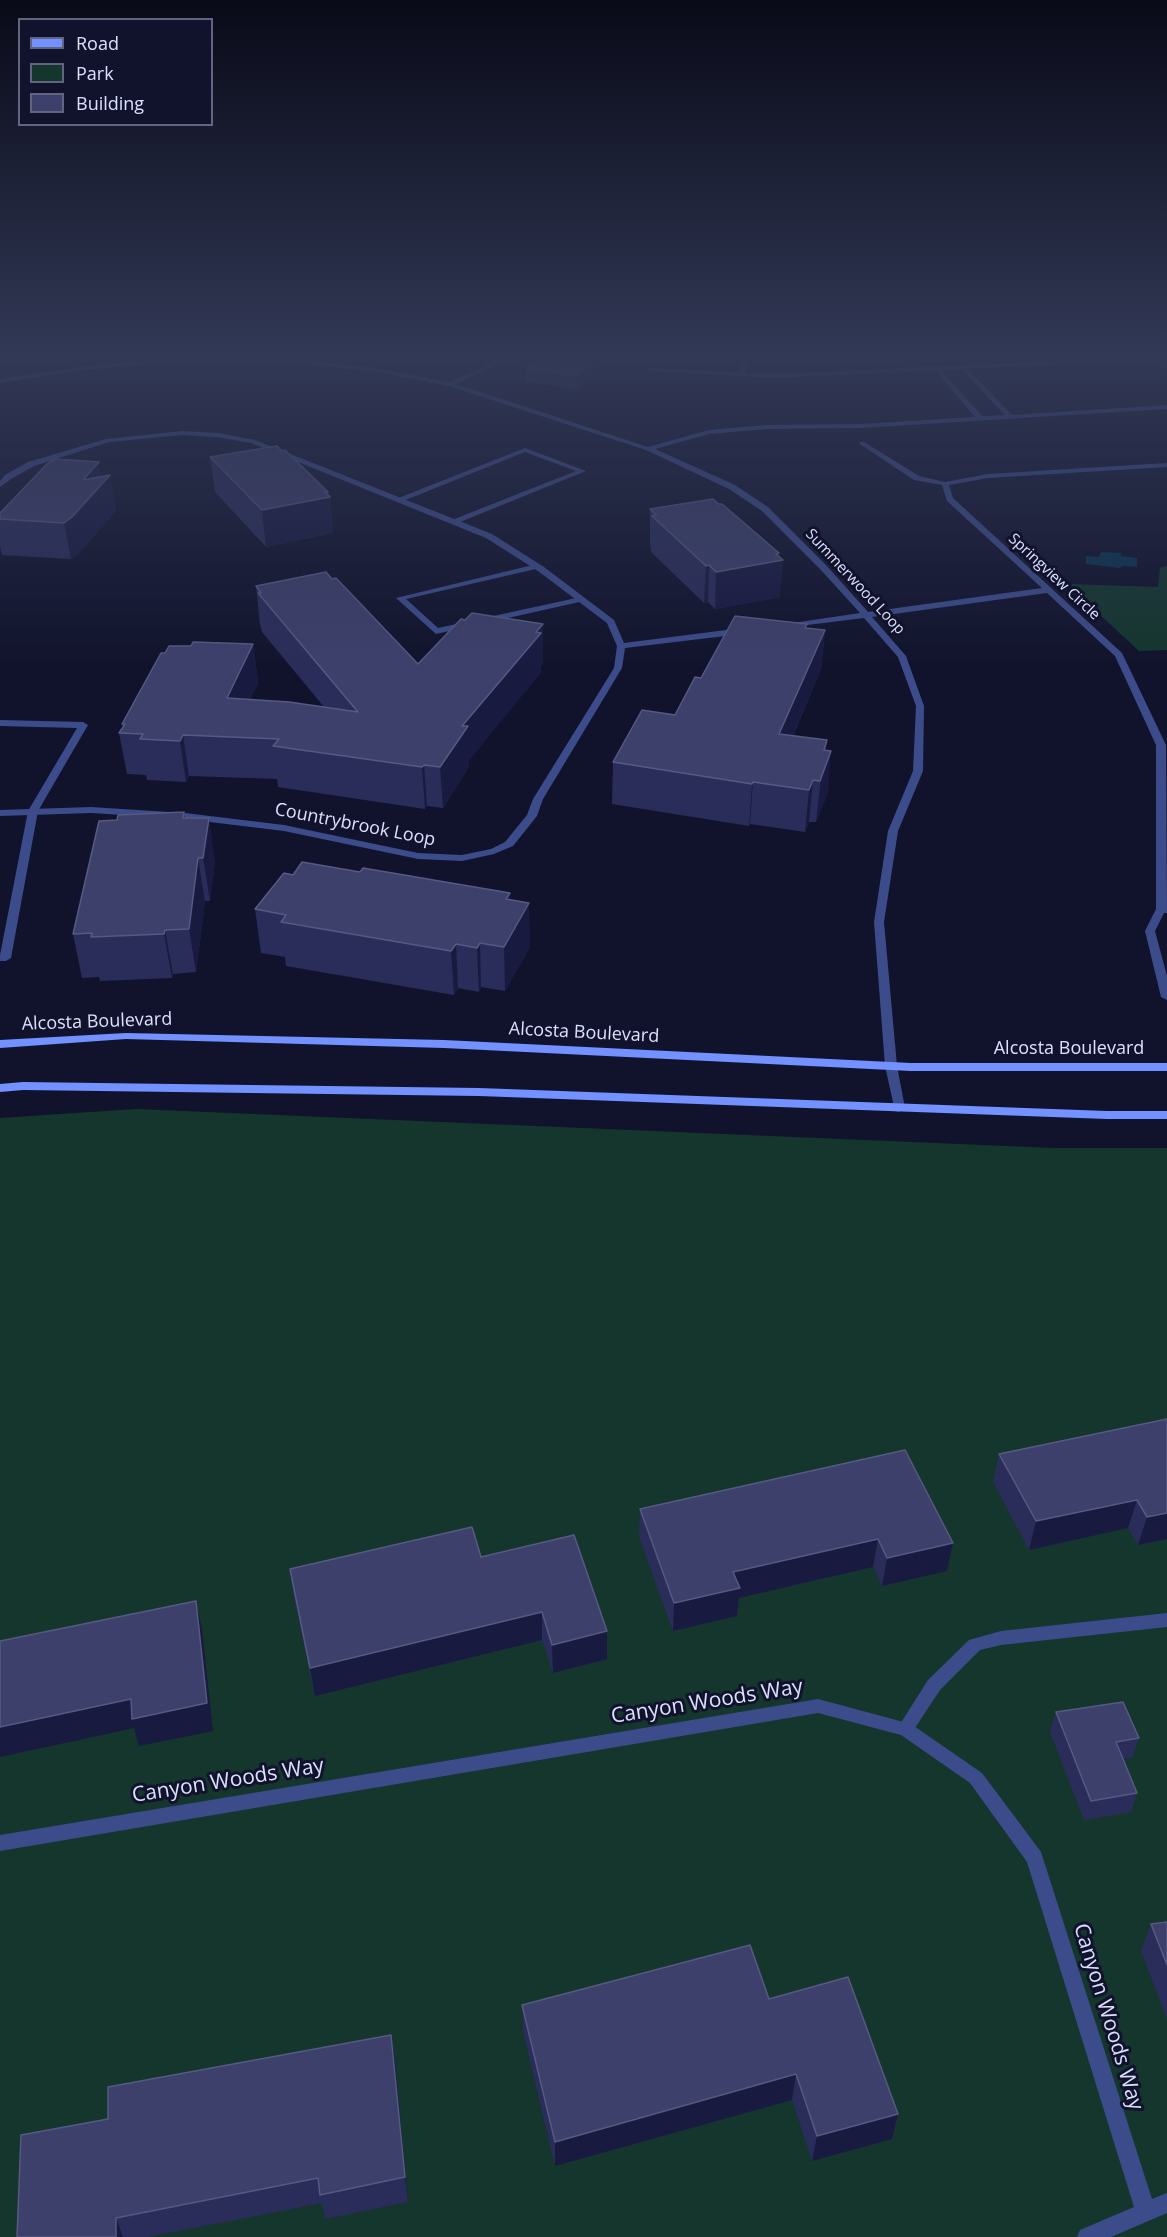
<!DOCTYPE html>
<style>
body{margin:0}
#map{position:relative;width:1167px;height:2237px;overflow:hidden;background:#11132c;font-family:"Open Sans",sans-serif}
canvas{display:block}
.legend{position:absolute;left:18px;top:18px;width:195px;height:108px;box-sizing:border-box;background:#11132c;border:2px solid #626580;margin:0;padding:8px 10px;list-style:none;font-size:18px;color:#dce0ff}
.legend li{display:flex;align-items:center;gap:12px;height:30px}
.legend b{width:30px;border:2px solid #626580}
</style>
<div id="map">
<canvas width="1167" height="2237"></canvas>
<ul class="legend">
<li><b style="height:8px;background:#7391ff"></b>Road</li>
<li><b style="height:16px;background:#14362d"></b>Park</li>
<li><b style="height:16px;background:#3d406b"></b>Building</li>
</ul>
</div>
<script>
const ctx = document.querySelector('canvas').getContext('2d');
ctx.lineJoin = 'round';
function paint(path, color) { ctx.fillStyle = color; ctx.fill(path, 'evenodd'); }
const poly = rows => new Path2D(rows.map(r => 'M' + r).join(''));
function strokePath(path, color, width, dash) { ctx.strokeStyle = color; ctx.lineWidth = width; ctx.lineCap = dash ? 'butt' : 'round'; ctx.setLineDash(dash || []); ctx.stroke(path); }
function write(font, color, halo, rows, align = 'center') {
  ctx.font = font + ' "Open Sans",sans-serif'; ctx.lineWidth = 6; ctx.setLineDash([]); ctx.textBaseline = 'middle'; ctx.strokeStyle = halo; ctx.fillStyle = color; for (const [text, x, y, turn = 0] of rows) {
    ctx.save(); ctx.translate(x, y); ctx.rotate((+turn || 0) * Math.PI / 180); ctx.textAlign = isNaN(turn) ? turn : align; if (halo) ctx.strokeText(text, 0, 0); ctx.fillText(text, 0, 0); ctx.restore();
  }
}
paint(poly([
 [1167,566,1167,650,1139,651,1067,584,1158,587,1160,568],
 [136,1109,1053,1148,1167,1148,1167,2237,0,2237,0,1118]
]), '#14362d');
paint(poly([
 [1101,552,1121,553,1121,556,1137,558,1137,567,1122,566,1120,568,1086,564,1086,556,1099,557]
]), '#0b324b');
paint(poly([
 [525,448,586,471,455,524,451,522,452,520,576,471,525,452,403,501,396,499,525,448],
 [537,564,541,566,540,568,406,599,438,628,581,597,585,599,584,601,436,634,396,598,537,564],
 [0,720,83,722,88,725,38,811,11,958,6,961,0,961,0,955,28,811,77,728,0,726,0,720],
 [1167,1613,1167,1627,1001,1645,980,1650,940,1690,911,1734,905,1736,899,1734,897,1729,928,1680,969,1640,1001,1631,1167,1613]
]), '#3c4c8b');
paint(poly([
 [173,358,297,359,382,369,449,382,486,366,494,358,501,358,490,368,456,384,648,447,709,430,766,425,861,424,975,417,936,371,775,378,648,371,648,369,650,368,738,372,743,358,749,358,745,373,775,374,1114,358,1152,358,1149,360,968,369,1012,415,1167,405,1167,409,861,428,766,429,709,434,655,449,735,485,768,507,826,565,868,612,1042,588,947,501,942,485,914,480,860,444,860,442,864,442,919,476,945,482,988,474,1167,463,1167,467,988,478,949,485,953,498,1122,653,1166,745,1167,913,1164,913,1155,931,1167,976,1167,1000,1161,997,1145,931,1156,909,1156,745,1115,656,1047,593,872,617,906,656,924,706,923,771,898,831,884,922,897,1066,905,1108,899,1112,895,1111,885,1066,874,922,888,831,913,771,916,706,898,657,864,618,783,628,783,624,786,624,860,613,820,569,762,511,729,489,646,450,449,386,382,373,297,363,173,362,85,370,0,383,0,379,85,366,173,358],
 [962,370,1005,415,982,416,942,371,962,370],
 [182,431,217,433,255,440,492,534,544,567,614,620,624,643,742,628,746,631,742,634,625,648,622,668,543,799,537,816,513,846,494,854,462,861,418,859,284,831,185,819,91,813,0,816,0,810,91,807,185,813,284,825,418,853,462,855,491,849,505,842,527,815,533,799,614,668,617,646,607,623,538,571,486,538,251,443,217,437,182,435,109,442,34,466,11,479,0,487,0,481,5,475,28,462,106,439,182,431],
 [818,1699,911,1724,982,1773,1041,1852,1152,2199,1167,2193,1167,2213,1111,2237,1077,2237,1080,2230,1134,2207,1027,1862,970,1783,901,1735,818,1713,0,1851,0,1835,818,1699]
]), '#3c4c8b');
paint(poly([
 [126,1033,444,1040,911,1063,1167,1063,1167,1071,911,1071,444,1048,126,1039,0,1048,0,1040,126,1033],
 [23,1082,479,1088,1107,1111,1167,1111,1167,1119,1107,1119,479,1096,23,1090,0,1092,0,1084,23,1082]
]), '#7391ff');
paint(poly([
 [0,358,31,358,5,366,0,365],
 [1154,358,1167,358,1167,371],
 [526,368,590,377,577,389,526,382],
 [282,451,328,492,329,496,330,497,333,533,266,547,215,492,210,457],
 [102,477,116,511,78,554,71,559,2,555,0,546,0,513],
 [650,509,779,553,780,597,715,609,708,602,704,603,651,552,651,547,650,545],
 [256,586,418,664,543,663,541,666,541,672,469,760,469,767,443,808,427,806,425,809,278,787,277,779,189,776,186,782,147,780,146,775,127,774,119,733,123,727,122,724,165,653,191,646,253,644,258,683,250,700,324,707,262,632,260,624],
 [807,624,806,628,825,630,821,669,793,736,826,750,828,792,816,822,809,822,805,832,750,824,749,826,612,804,613,762,675,715,701,678],
 [184,812,185,818,215,861,210,901,205,901,196,972,173,974,172,978,100,981,99,977,82,978,73,934,117,820],
 [293,875,510,900,530,947,505,991,481,987,479,992,458,988,454,995,286,966,285,957,261,953,255,909],
 [1167,1419,1167,1539,1138,1545,1128,1528,1029,1550,993,1482,999,1454],
 [640,1509,953,1543,947,1571,882,1586,873,1567,739,1598,737,1616,673,1631,639,1537],
 [481,1557,607,1631,607,1659,553,1673,542,1640,315,1696,294,1598,290,1569],
 [1056,1712,1139,1738,1132,1758,1123,1759,1137,1793,1131,1812,1084,1820,1050,1732],
 [1167,1922,1167,2019,1141,1951,1151,1924],
 [769,1999,898,2114,892,2139,812,2161,792,2100,555,2166,523,2031,522,2005],
 [391,2035,395,2061,408,2202,325,2219,322,2203,148,2237,17,2237,108,2119]
]), '#2a2d59');
paint(poly([
 [3,358,31,358,5,366],
 [595,358,606,358,590,377,577,389,577,375],
 [99,462,103,483,110,475,116,511,78,554,71,559,64,523,83,480],
 [328,492,329,497,330,497,333,533,266,547,262,510],
 [779,553,778,561,783,560,780,597,715,609,716,572],
 [709,565,708,602,704,603,706,566],
 [543,624,543,663,541,666,541,672,469,760,469,767,443,808,440,767,462,726],
 [825,630,821,669,776,775,779,734],
 [253,644,258,683,233,737,227,698],
 [183,735,189,776,186,782,180,741],
 [827,740,825,768,831,751,828,792,816,822,824,750],
 [424,765,427,806,425,809,422,767],
 [813,780,809,822,805,832,809,790],
 [753,782,750,824,749,826,752,784],
 [209,818,215,861,210,901,203,858],
 [198,858,205,901,196,972,189,929],
 [510,893,511,934,529,903,530,947,505,991,504,947,506,899],
 [165,930,173,974,172,978,164,934],
 [480,943,481,987,479,992,477,948],
 [456,944,458,988,454,995,451,951],
 [1137,1500,1128,1528,1029,1550,1036,1521],
 [1167,1513,1167,1539,1138,1545,1147,1517],
 [878,1539,873,1567,739,1598,737,1616,673,1631,674,1603,733,1572],
 [953,1543,947,1571,882,1586,887,1558],
 [196,1601,202,1629,213,1731,139,1746,134,1728,0,1757,0,1727],
 [542,1612,542,1640,315,1696,310,1668],
 [607,1631,607,1659,553,1673,552,1645],
 [391,2035,395,2061,408,2202,405,2177],
 [796,2074,792,2100,555,2166,555,2142],
 [898,2114,892,2139,812,2161,817,2136],
 [116,2218,123,2237,116,2237]
]), '#181a40');
const building = poly([
 [540,358,595,358,590,364,577,375,526,368,540,358],
 [277,446,282,451,285,450,328,492,325,492,330,497,262,510,210,457,277,446],
 [55,459,99,462,83,480,110,475,72,517,64,523,0,519,0,513,47,464,55,459],
 [713,499,719,504,722,504,779,553,776,554,783,560,716,572,709,565,706,566,652,516,656,515,650,509,713,499],
 [326,572,332,579,336,578,418,664,461,619,465,620,472,613,543,624,536,632,541,633,462,726,468,726,440,767,424,765,422,767,273,746,279,739,183,735,180,741,140,739,143,734,119,733,125,724,122,724,161,653,165,653,169,646,191,646,193,642,253,644,227,698,289,702,358,712,258,593,261,593,256,586,326,572],
 [735,616,807,624,805,628,825,630,779,734,827,740,824,750,831,751,820,781,813,780,809,790,753,782,752,784,613,762,642,710,675,715,695,677,701,678,735,616],
 [184,812,183,818,209,818,203,858,198,858,189,929,165,930,164,934,91,937,92,933,73,934,99,821,117,820,118,815,184,812],
 [302,862,360,872,363,868,510,893,506,899,529,903,504,947,480,943,477,948,456,944,451,951,281,922,286,915,255,909,284,873,293,875,302,862],
 [1167,1419,1167,1513,1147,1517,1137,1500,1036,1521,999,1454,1167,1419],
 [905,1450,953,1543,887,1558,878,1539,733,1572,740,1588,674,1603,640,1509,905,1450],
 [472,1527,481,1557,574,1535,607,1631,552,1645,542,1612,310,1668,290,1569,472,1527],
 [196,1601,207,1703,132,1719,131,1699,0,1727,0,1641,196,1601],
 [1123,1702,1139,1738,1116,1742,1137,1793,1091,1801,1056,1712,1123,1702],
 [1167,1922,1167,1965,1151,1924,1167,1922],
 [750,1945,769,1999,848,1977,898,2114,817,2136,796,2074,555,2142,522,2005,750,1945],
 [391,2035,405,2177,320,2195,318,2178,116,2218,116,2237,17,2237,21,2135,108,2119,108,2087,391,2035]
]);
paint(building, '#3d406b');
strokePath(building, '#565982', 1.5);
const sky = ctx.createLinearGradient(0, 0, 0, 671);
sky.addColorStop(0, '#090a18');
sky.addColorStop(0.53, '#323956');
sky.addColorStop(1, '#32395600');
ctx.fillStyle = sky;
ctx.fillRect(0, 0, 1167, 671);
write('15px', '#dce0ff', '#11132c', [
 ["Springview Circle",1054,577,43],
 ["Summerwood Loop",855,582,47]
]);
write('18px', '#dce0ff', '#11132c', [
 ["Countrybrook Loop",355,825,11],
 ["Alcosta Boulevard",97,1022,-2],
 ["Alcosta Boulevard",584,1033,3],
 ["Alcosta Boulevard",1069,1049]
]);
write('21px', '#dce0ff', '#11132c', [
 ["Canyon Woods Way",707,1702,-9],
 ["Canyon Woods Way",228,1781,-9],
 ["Canyon Woods Way",1108,2017,73]
]);
</script>
